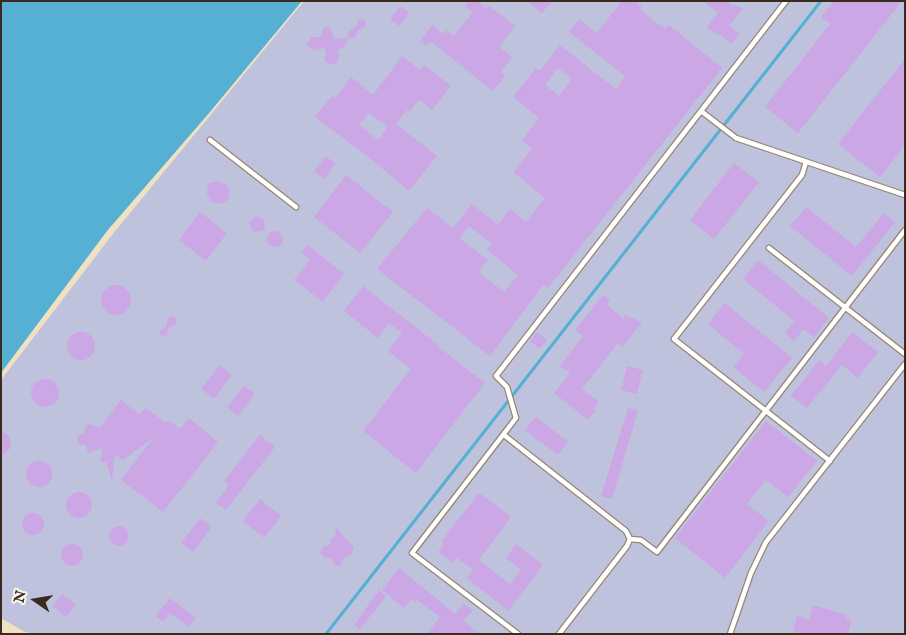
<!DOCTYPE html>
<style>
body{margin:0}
#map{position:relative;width:906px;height:635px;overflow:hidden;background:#f1e1c3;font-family:"IM FELL English",serif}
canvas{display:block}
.frame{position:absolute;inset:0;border:2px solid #3b2a1e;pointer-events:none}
.north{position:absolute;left:10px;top:575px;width:50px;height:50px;-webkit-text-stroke:4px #fbf7ec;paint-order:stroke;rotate:283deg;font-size:14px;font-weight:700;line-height:20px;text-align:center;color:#3b2a1e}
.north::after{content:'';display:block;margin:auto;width:18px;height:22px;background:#3b2a1e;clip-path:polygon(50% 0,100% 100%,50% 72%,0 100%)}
</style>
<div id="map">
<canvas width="906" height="635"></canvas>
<div class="frame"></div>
<div class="north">N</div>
</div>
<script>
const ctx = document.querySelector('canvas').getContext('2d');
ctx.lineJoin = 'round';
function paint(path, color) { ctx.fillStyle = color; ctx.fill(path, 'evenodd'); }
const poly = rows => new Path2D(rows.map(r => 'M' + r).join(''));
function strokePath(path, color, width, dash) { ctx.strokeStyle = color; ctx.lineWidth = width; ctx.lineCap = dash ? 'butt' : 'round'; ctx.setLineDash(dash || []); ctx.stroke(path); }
paint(poly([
 [304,1,905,1,905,634,32,634,23,631,1,618,1,380,112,235]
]), '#bfc2dd');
paint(poly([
 [1,1,302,1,210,112,107,231,1,373]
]), '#55b0d3');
strokePath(poly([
 [326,634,821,1]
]), '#55b0d3', 3);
paint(poly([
 [469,1,478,1,486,8,488,5,515,26,499,47,512,57,501,72,505,76,493,91,430,41,427,46,420,41,432,25,443,34,447,30,454,36,473,12,465,6],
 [527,1,552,1,542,13],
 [622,1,635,1,642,7,640,10,665,29,669,25,722,68,548,288,543,285,490,356,377,269,427,208,453,228,472,204,498,225,510,209,526,222,545,198,513,172,532,149,522,140,539,118,513,97,536,68,540,71,560,45,616,89,625,76,569,32,579,19,597,33],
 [558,68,572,79,559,96,545,85],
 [469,226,492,244,487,250,518,275,504,292,478,272,488,260,459,238],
 [703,1,728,1,731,5,743,8,729,26,739,34,732,44,718,33,717,35,707,27,718,13],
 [834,1,902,1,798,133,765,107,830,24,821,17],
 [400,6,409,13,399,26,390,19],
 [359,19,364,20,366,23,365,27,358,30,355,38,347,38,349,30,356,27],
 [324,27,328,27,331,29,334,39,347,38,346,46,337,50,339,57,337,63,332,65,325,61,325,48,313,51,307,44,311,37,321,37,322,30],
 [402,56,420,70,424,65,451,86,432,110,419,99,410,112,407,110,396,124,437,156,409,191,366,155,315,117,332,96,335,98,351,77,373,95],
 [369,113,388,127,378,140,359,125],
 [905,59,905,145,880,177,838,144],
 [326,156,335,164,324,179,314,171],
 [734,163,759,182,714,239,690,220],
 [346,175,393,212,360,253,314,217],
 [217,181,226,184,230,191,228,200,220,204,211,202,207,194,208,184],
 [806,207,856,247,884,213,895,222,852,276,790,226],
 [200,212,227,233,206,261,179,240],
 [256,216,262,218,264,220,265,230,255,232,250,228,249,222],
 '267 239a8 8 0 1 1 16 0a8 8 0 1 1-16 0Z',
 [308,245,344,274,323,302,294,280,310,260,301,253],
 [758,260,829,318,814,337,804,329,794,341,785,333,794,321,743,279],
 '101 300a15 15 0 1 1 30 0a15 15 0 1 1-30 0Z',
 [363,286,437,344,436,345,485,383,416,473,363,431,411,369,388,351,402,333,389,323,378,338,344,311],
 [603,295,610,300,607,305,624,319,625,315,642,322,623,346,618,343,582,389,599,402,593,409,595,411,588,420,554,393,570,373,560,366,583,336,575,330],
 [725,303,792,358,764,392,733,367,744,354,708,324],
 [171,316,175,317,177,322,174,326,168,328,167,335,162,336,160,334,159,331,166,327,168,318],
 '67 346a14 14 0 1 1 28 0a14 14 0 1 1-28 0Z',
 [537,332,547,340,540,349,530,341],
 [852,332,878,352,858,378,842,365,807,408,791,396,819,360,826,366],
 [220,365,232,375,214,399,201,389],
 [627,366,643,370,637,394,621,390],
 '31 393a14 14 0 1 1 28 0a14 14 0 1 1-28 0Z',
 [244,386,255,394,238,416,227,407],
 [121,400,140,415,145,408,166,423,168,420,180,429,189,418,218,442,163,512,121,480,153,438,123,460,115,454,112,481,107,463,101,462,102,448,88,453,86,445,80,444,77,442,78,436,84,433,86,426,91,424,99,428],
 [628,408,638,411,612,499,601,496],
 [536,417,568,442,558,455,525,430],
 [766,421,817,461,788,497,766,480,747,504,769,521,725,578,675,538],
 [1,431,7,434,11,442,9,450,1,456],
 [260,435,275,447,226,510,216,503,229,485,224,481],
 '26 474a13 13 0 1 1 26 0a13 13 0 1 1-26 0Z',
 '66 505a13 13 0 1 1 26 0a13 13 0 1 1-26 0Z',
 [478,494,481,494,511,517,479,560,510,584,521,570,506,558,516,544,543,565,508,611,467,578,473,570,457,558,453,563,438,552,444,544,441,542],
 [260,499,281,516,264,538,243,521],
 '22 524a11 11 0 1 1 22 0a11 11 0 1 1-22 0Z',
 [200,518,212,527,193,552,181,543],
 '109 536a10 10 0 1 1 20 0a10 10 0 1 1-20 0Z',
 [336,527,354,548,352,554,343,558,342,565,338,566,333,564,332,558,324,557,320,552,323,547,330,545,330,539,335,537],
 '61 555a11 11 0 1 1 22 0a11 11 0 1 1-22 0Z',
 [399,568,455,614,464,604,473,610,464,621,479,634,427,634,440,617,417,600,415,602,411,599,404,608,382,590],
 [379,590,386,596,360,629,354,625],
 [62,594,76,604,66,617,53,606],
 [170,598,196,618,189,627,170,613,163,622,156,616],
 [813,605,847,615,846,618,852,620,848,634,804,634,793,631,797,616,809,620]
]), '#cba7e5');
const lane = poly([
 [701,111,736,138,905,195],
 [210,140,296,207],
 [806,162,802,175,674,339,830,461],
 [769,248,905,354],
 [504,435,626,531,630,539,627,546,559,634],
 [630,539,641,540,657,552,905,230],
 [518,634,412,553,516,418,507,387,496,376,786,1],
 [730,634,751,573,766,542,905,364]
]);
strokePath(lane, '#968670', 7);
strokePath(lane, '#fff', 4.5);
</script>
